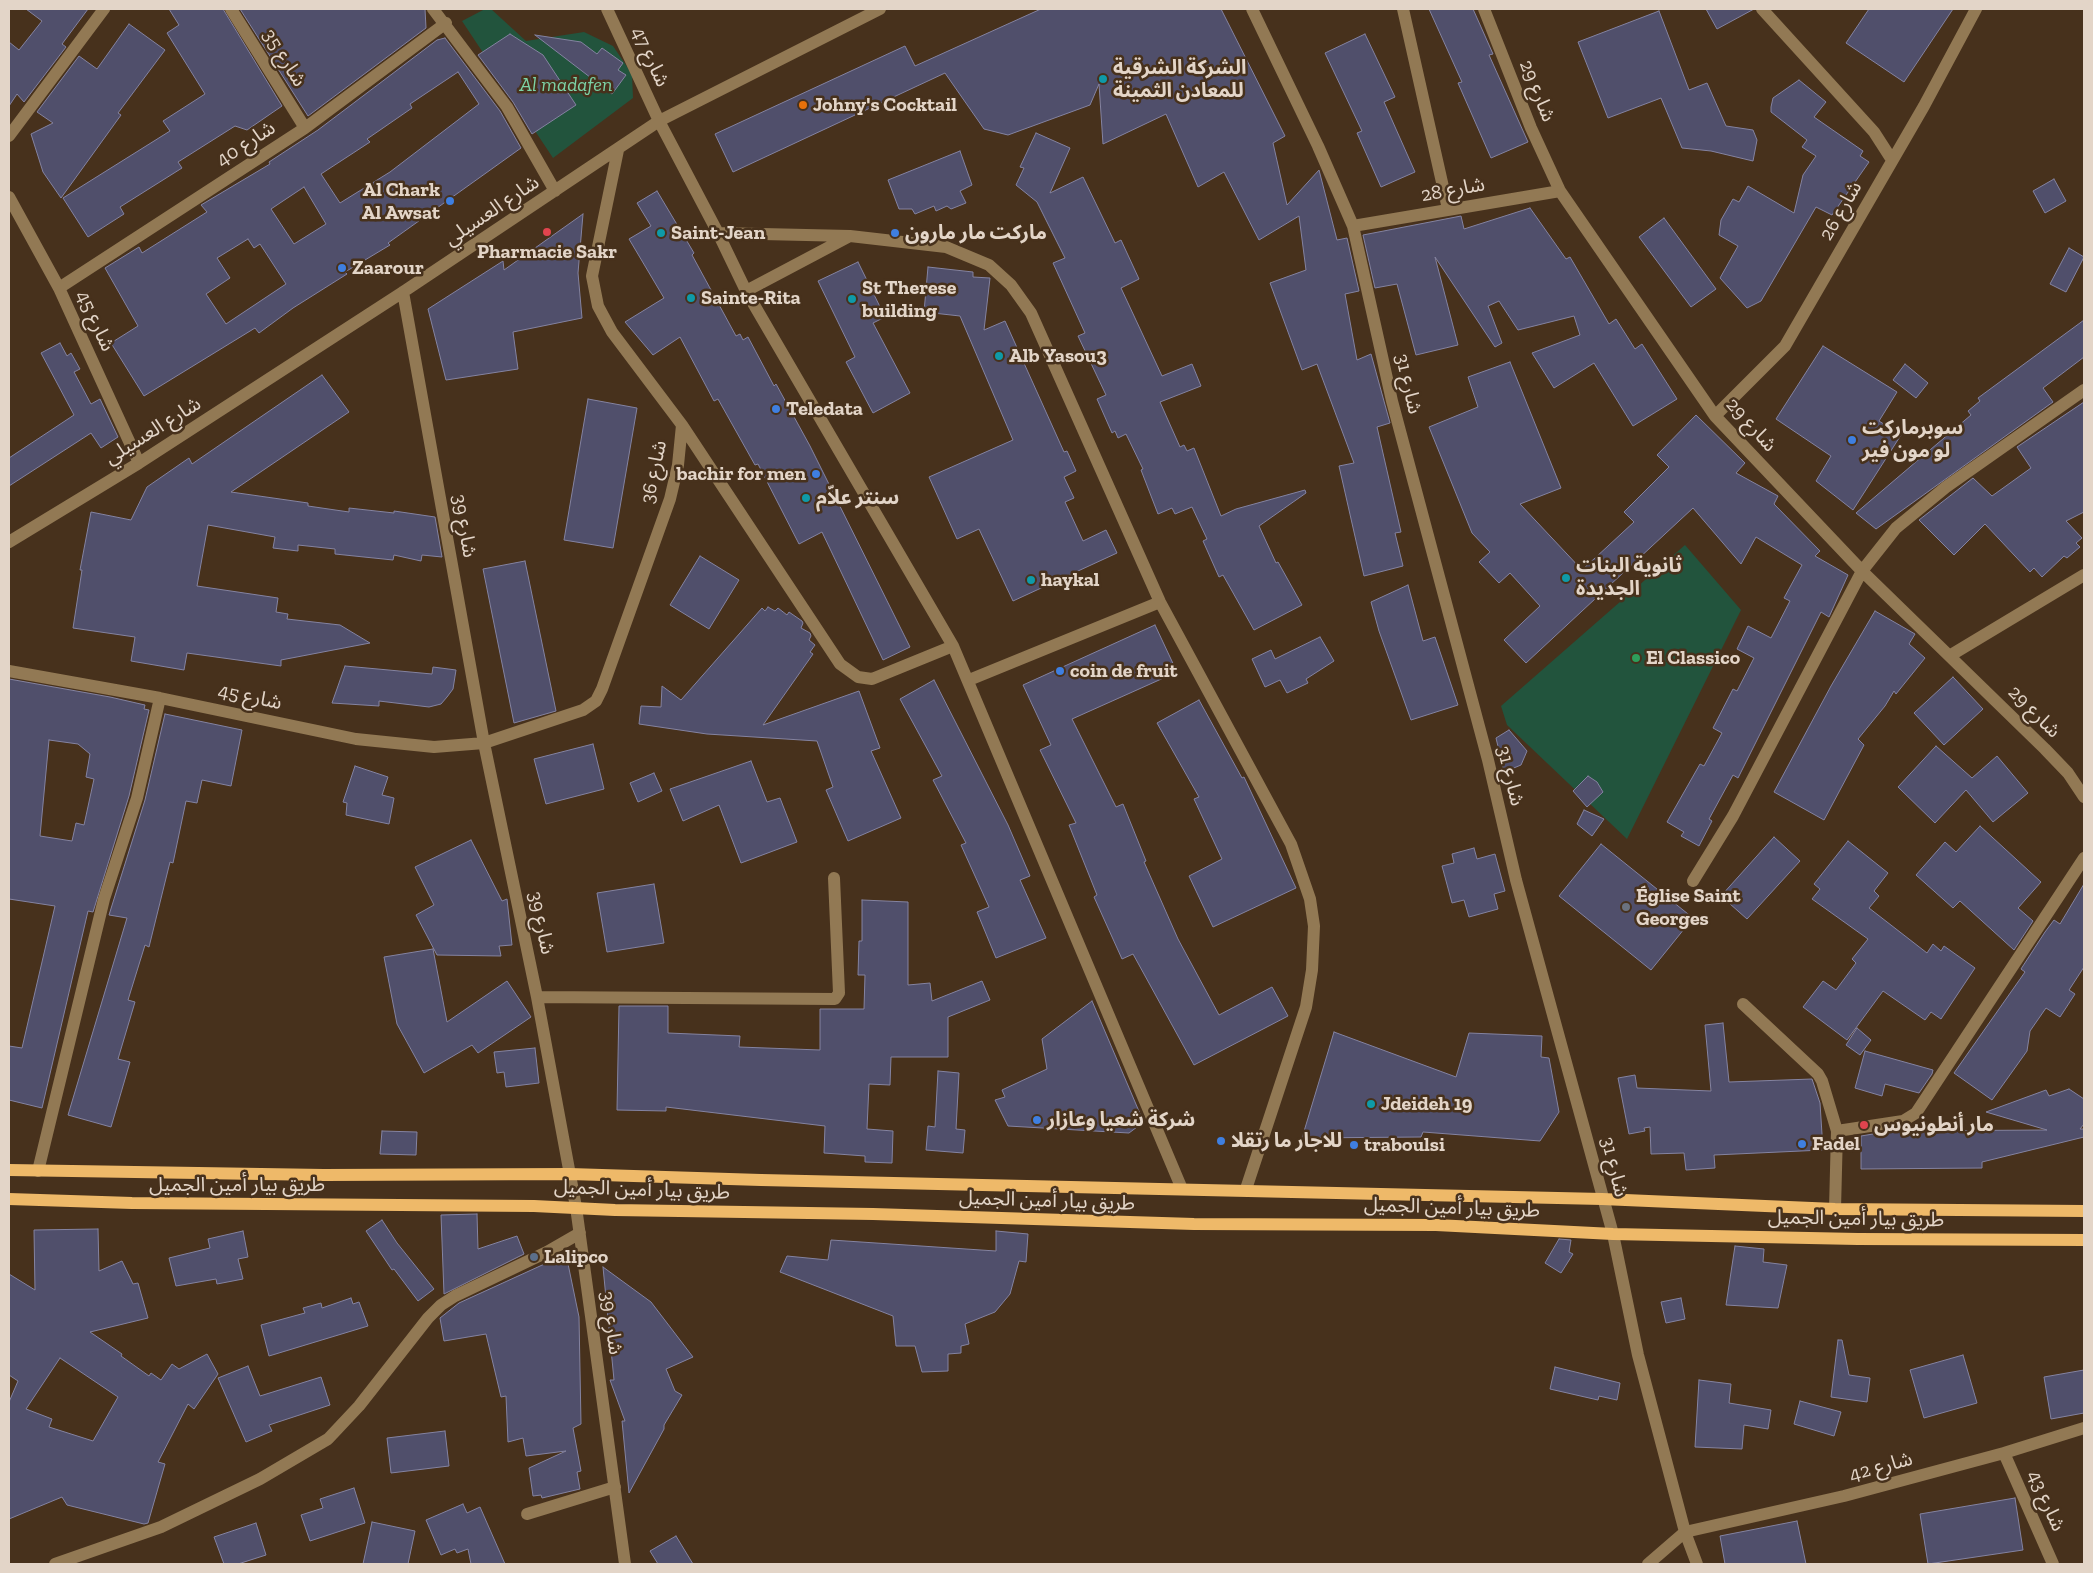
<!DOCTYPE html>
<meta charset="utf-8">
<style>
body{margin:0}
#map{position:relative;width:2093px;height:1573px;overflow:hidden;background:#47311c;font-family:"Zilla Slab",serif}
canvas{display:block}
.frame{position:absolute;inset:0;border:10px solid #e3d5c8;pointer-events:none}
</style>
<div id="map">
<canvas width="2093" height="1573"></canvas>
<div class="frame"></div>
</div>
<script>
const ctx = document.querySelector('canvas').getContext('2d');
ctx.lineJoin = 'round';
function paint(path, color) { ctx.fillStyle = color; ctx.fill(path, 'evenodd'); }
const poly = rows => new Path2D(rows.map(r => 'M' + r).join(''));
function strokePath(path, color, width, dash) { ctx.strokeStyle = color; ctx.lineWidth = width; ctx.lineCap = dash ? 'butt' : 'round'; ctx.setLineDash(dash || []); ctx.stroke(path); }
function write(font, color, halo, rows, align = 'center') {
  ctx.font = font + ' "Zilla Slab","Noto Sans Arabic",serif'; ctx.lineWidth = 5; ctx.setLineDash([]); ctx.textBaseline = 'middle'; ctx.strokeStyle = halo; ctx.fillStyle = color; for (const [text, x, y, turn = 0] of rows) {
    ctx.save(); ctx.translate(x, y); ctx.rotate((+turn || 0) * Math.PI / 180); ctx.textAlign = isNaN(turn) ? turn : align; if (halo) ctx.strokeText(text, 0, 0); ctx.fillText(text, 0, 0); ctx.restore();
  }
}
paint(poly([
 [485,9,491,9,526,41,584,32,613,46,632,74,633,98,553,158,462,21],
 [1685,545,1741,610,1627,839,1507,725,1501,706]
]), '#22543d');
const building = poly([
 [26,9,88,9,62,44,66,47,24,102,17,94,9,106,9,42,19,50,42,21,26,9],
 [169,9,223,9,282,106,247,130,235,126,178,162,182,168,120,207,124,214,88,237,63,198,170,131,163,121,205,94,167,33,179,25,169,9],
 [240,9,425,9,426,28,308,116,240,9],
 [1041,9,1221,9,1285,136,1273,143,1287,205,1319,170,1337,240,1347,238,1359,291,1345,294,1357,360,1371,354,1390,423,1377,427,1401,532,1395,533,1403,566,1364,576,1339,466,1354,463,1317,364,1302,370,1270,283,1306,270,1299,216,1259,240,1224,172,1198,187,1166,114,1103,144,1099,84,1090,105,1008,135,984,129,945,73,733,172,715,134,905,46,915,66,1041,9],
 [1429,9,1473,9,1493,54,1489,55,1528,142,1491,158,1458,83,1462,82,1429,9],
 [1706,9,1754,9,1717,29,1706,9],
 [1869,9,1953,9,1904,82,1846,43,1869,9],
 [1659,11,1689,90,1707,83,1726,126,1753,130,1757,140,1753,161,1711,151,1682,148,1661,98,1608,118,1578,42,1659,11],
 [129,24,165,50,118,113,121,115,61,198,43,172,31,134,53,123,37,112,79,56,97,69,129,24],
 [510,34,543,55,576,105,532,134,513,102,478,55,510,34],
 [1365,34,1395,97,1384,102,1415,172,1381,187,1357,133,1362,131,1325,53,1365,34],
 [535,35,581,42,597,54,602,48,623,63,618,70,626,75,612,94,535,35],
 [445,38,500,111,521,148,388,243,390,245,345,272,347,274,293,308,259,333,255,328,144,396,111,343,138,326,105,268,139,247,142,253,207,212,201,205,270,164,269,162,318,130,437,40,445,38],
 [458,72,479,104,390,172,340,203,321,174,370,142,367,139,412,108,410,104,458,72],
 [304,187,326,224,294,244,271,209,304,187],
 [248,239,254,248,260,244,286,284,226,324,206,294,230,278,217,258,248,239],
 [1799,80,1826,102,1814,117,1863,151,1860,156,1869,162,1832,215,1816,207,1761,301,1747,308,1720,278,1738,246,1719,235,1721,220,1733,199,1739,202,1748,186,1794,213,1803,175,1816,156,1802,147,1807,140,1771,112,1771,107,1773,98,1799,80],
 [1036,133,1070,148,1050,193,1083,177,1115,243,1121,240,1139,279,1121,288,1162,376,1192,364,1201,386,1160,402,1180,447,1184,445,1187,451,1194,448,1221,516,1236,509,1305,490,1306,493,1259,526,1276,563,1278,562,1302,605,1254,630,1223,575,1219,577,1203,541,1207,539,1192,507,1175,514,1172,508,1158,514,1141,470,1143,469,1126,434,1118,438,1115,431,1112,433,1097,399,1106,395,1078,336,1085,333,1053,263,1065,258,1037,202,1016,185,1024,168,1020,167,1036,133],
 [960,151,972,185,960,191,966,203,951,209,947,206,936,211,934,206,915,214,912,209,899,209,888,180,960,151],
 [2054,179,2066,201,2045,213,2033,191,2054,179],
 [657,191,694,253,692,255,736,336,740,334,743,340,748,337,774,386,776,384,810,446,910,647,883,660,822,532,799,544,758,464,755,465,718,399,714,401,680,337,653,355,625,322,664,298,629,239,651,226,637,203,657,191],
 [1530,208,1566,259,1570,257,1609,324,1616,319,1635,349,1642,344,1677,399,1633,426,1594,363,1554,388,1532,353,1580,335,1574,316,1518,330,1499,301,1488,306,1502,343,1495,347,1435,257,1458,345,1416,355,1397,284,1375,288,1363,235,1461,216,1464,229,1530,208],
 [583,214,578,273,582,318,513,332,518,369,446,380,428,309,503,261,504,270,583,214],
 [1664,218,1716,289,1691,307,1639,237,1664,218],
 [2069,248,2084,257,2066,292,2050,284,2069,248],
 [858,262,885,317,873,323,910,393,873,413,846,362,855,357,818,281,858,262],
 [928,267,973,272,973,277,990,278,984,330,1005,321,1064,452,1067,451,1076,471,1064,477,1074,498,1065,502,1083,541,1106,530,1117,553,1013,601,979,529,957,539,929,477,1013,440,960,316,924,312,928,267],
 [2084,320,2084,357,2043,388,2053,402,1876,529,1856,513,1971,415,1968,411,1980,401,1978,398,2084,320],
 [60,343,67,356,71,353,80,369,74,372,91,404,100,399,118,437,101,448,91,433,9,486,9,458,74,415,41,353,60,343],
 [1823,346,1897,392,1879,421,1901,435,1853,510,1816,481,1831,456,1776,419,1823,346],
 [1510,362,1561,488,1520,504,1582,570,1634,522,1624,512,1669,467,1657,455,1696,415,1745,463,1736,473,1778,496,1774,504,1820,551,1815,556,1848,575,1829,617,1821,612,1738,778,1733,775,1709,819,1712,821,1699,846,1681,836,1684,832,1667,822,1700,764,1704,766,1722,733,1713,728,1733,689,1737,691,1754,658,1737,649,1748,626,1771,638,1790,601,1784,598,1802,565,1756,537,1741,564,1693,508,1526,663,1504,640,1540,606,1510,573,1499,583,1479,562,1490,552,1472,533,1429,427,1478,407,1468,377,1510,362],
 [1905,364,1928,383,1916,398,1893,380,1905,364],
 [322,375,349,412,231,492,308,503,308,506,349,512,349,508,394,513,394,511,435,517,442,557,422,555,421,561,394,555,393,560,335,554,335,549,298,545,298,551,273,548,275,537,208,525,197,586,278,598,276,612,288,614,287,619,340,625,370,643,281,660,281,666,187,653,184,670,131,661,135,637,73,628,82,570,80,570,91,512,131,520,147,487,189,458,192,464,322,375],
 [588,399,637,408,613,548,564,540,588,399],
 [2084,402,2084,512,2066,521,2082,538,2076,543,2080,547,2067,558,2064,556,2042,577,2034,568,2030,572,1985,524,1954,555,1919,520,1973,478,1992,496,2031,468,2017,447,2084,402],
 [700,556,739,580,709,629,670,605,700,556],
 [525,561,556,711,514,723,483,569,525,561],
 [1408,585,1423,641,1435,637,1458,705,1411,720,1379,631,1371,602,1408,585],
 [768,607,775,611,778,608,787,615,789,612,802,621,803,623,801,628,810,633,811,636,809,640,815,645,810,652,813,654,763,725,859,691,880,748,871,751,901,818,848,841,826,790,833,787,817,741,707,734,639,724,641,706,661,707,662,686,681,700,762,608,765,611,768,607],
 [1875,611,1915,634,1909,644,1925,658,1896,694,1894,691,1885,706,1858,739,1864,745,1824,820,1774,792,1831,686,1875,611],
 [1155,625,1177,672,1072,719,1116,807,1123,804,1146,861,1144,862,1178,939,1219,1015,1272,987,1288,1016,1194,1065,1133,954,1122,959,1094,897,1097,895,1069,825,1076,823,1040,750,1051,745,1023,685,1155,625],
 [1320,637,1334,661,1306,679,1308,683,1287,693,1280,680,1265,687,1252,659,1271,650,1275,659,1320,637],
 [345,666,432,674,433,667,456,670,453,689,447,697,441,704,429,707,379,701,379,706,332,703,345,666],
 [1953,677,1983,709,1944,745,1914,713,1953,677],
 [9,679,110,697,145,705,144,709,149,710,129,796,93,912,88,911,42,1108,9,1100,9,1046,22,1048,55,906,9,899,9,679],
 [49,740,78,744,90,754,86,777,94,779,84,825,76,823,72,841,40,836,49,740],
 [934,680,1008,825,1030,876,1020,880,1046,938,996,958,977,912,989,907,961,845,966,843,933,780,942,776,900,699,934,680],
 [1199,700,1242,778,1244,777,1296,888,1213,927,1189,876,1222,859,1194,799,1199,797,1157,723,1199,700],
 [165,714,242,730,231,786,202,780,197,803,186,801,173,863,170,862,149,947,145,945,128,1000,135,1002,118,1059,130,1062,111,1127,68,1115,127,918,109,915,145,800,165,714],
 [1509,730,1527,751,1521,765,1504,772,1496,738,1509,730],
 [593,744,604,789,546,804,534,759,593,744],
 [1936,746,1972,778,1997,756,2028,793,1993,822,1966,790,1935,823,1898,787,1936,746],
 [751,761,767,802,780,798,797,842,741,863,719,805,683,821,670,789,751,761],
 [355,766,388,777,382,795,394,798,389,824,346,815,347,803,343,802,355,766],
 [654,773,662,791,638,802,630,783,654,773],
 [1588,776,1597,782,1603,792,1587,807,1573,791,1588,776],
 [1584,810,1604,819,1592,836,1577,824,1584,810],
 [1980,826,2041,882,2018,908,2033,921,2014,950,1960,901,1953,908,1916,875,1945,842,1956,852,1980,826],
 [1774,837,1800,861,1747,919,1721,896,1774,837],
 [471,840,502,901,507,899,512,945,499,946,501,956,437,955,416,915,434,905,415,867,471,840],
 [1848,841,1888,873,1874,891,1879,896,1869,908,1927,953,1933,944,1941,951,1944,946,1975,968,1941,1019,1931,1012,1925,1020,1883,991,1847,1040,1803,1007,1823,981,1836,990,1856,963,1852,959,1868,939,1812,899,1820,889,1814,884,1848,841],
 [1601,844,1693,918,1651,970,1559,896,1601,844],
 [1474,848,1477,859,1495,854,1505,891,1494,894,1498,909,1469,917,1464,900,1452,903,1442,866,1454,863,1452,854,1474,848],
 [654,884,664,943,607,952,597,893,654,884],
 [2084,884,2084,967,2069,990,2075,994,2060,1017,2046,1008,2030,1031,2027,1051,1992,1100,1954,1073,2025,972,2021,969,2045,932,2054,920,2060,924,2084,884],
 [862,900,908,902,908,985,930,983,932,1001,982,981,990,1000,948,1017,948,1057,891,1057,890,1085,869,1084,867,1129,893,1131,892,1163,865,1162,865,1156,824,1153,825,1126,666,1107,666,1111,617,1110,619,1006,668,1006,668,1033,740,1036,739,1047,820,1050,820,1009,864,1009,865,975,858,975,859,941,862,941,862,900],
 [433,949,447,1022,507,981,531,1017,478,1053,472,1045,424,1073,397,1024,384,957,433,949],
 [1092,1001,1141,1116,1141,1124,1129,1133,1008,1126,995,1100,1005,1097,1002,1090,1047,1069,1042,1039,1092,1001],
 [1723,1023,1729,1082,1812,1079,1820,1103,1823,1150,1714,1155,1715,1168,1686,1170,1684,1153,1651,1154,1650,1127,1644,1128,1645,1131,1629,1134,1618,1078,1635,1075,1637,1088,1711,1091,1705,1025,1723,1023],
 [1857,1028,1871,1040,1860,1055,1846,1045,1857,1028],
 [1334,1032,1456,1077,1469,1033,1542,1036,1541,1057,1549,1058,1559,1112,1540,1141,1423,1132,1421,1137,1302,1138,1334,1032],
 [535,1048,539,1083,506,1087,504,1072,497,1073,494,1052,535,1048],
 [1865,1051,1933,1070,1932,1074,1919,1093,1885,1084,1882,1096,1855,1088,1865,1051],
 [938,1071,959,1073,956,1129,965,1130,963,1153,926,1150,928,1126,935,1127,938,1071],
 [2069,1089,2084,1099,2084,1124,2080,1129,2084,1129,2084,1137,1982,1162,1982,1168,1861,1169,1861,1136,1891,1131,2047,1130,1986,1112,2046,1090,2049,1096,2069,1089],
 [382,1131,417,1132,416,1155,380,1154,382,1131],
 [477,1214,478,1249,517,1236,524,1254,444,1294,441,1215,477,1214],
 [382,1220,397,1243,434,1289,418,1301,394,1269,392,1270,366,1231,382,1220],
 [98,1229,99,1271,122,1261,133,1284,138,1283,148,1318,90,1332,122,1354,121,1356,149,1376,151,1373,161,1380,172,1364,179,1369,207,1354,218,1374,194,1409,188,1404,158,1462,165,1464,148,1523,144,1524,67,1505,62,1497,9,1519,9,1402,18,1381,9,1375,9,1274,35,1290,34,1230,98,1229],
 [60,1358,118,1397,93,1441,49,1427,52,1419,26,1409,60,1358],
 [243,1231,248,1257,238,1259,243,1279,217,1284,216,1279,176,1286,169,1258,210,1248,208,1239,243,1231],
 [996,1231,1028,1234,1026,1262,1019,1261,1010,1294,995,1312,965,1324,969,1344,961,1346,961,1353,948,1354,948,1371,922,1372,915,1346,896,1346,893,1316,780,1272,787,1256,828,1260,831,1240,996,1251,996,1231],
 [1559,1239,1571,1240,1569,1252,1573,1254,1561,1273,1545,1263,1559,1239],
 [1735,1246,1764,1249,1763,1262,1787,1265,1778,1308,1726,1305,1735,1246],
 [562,1256,563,1259,567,1259,579,1317,581,1424,573,1428,581,1471,577,1472,580,1489,542,1498,541,1495,533,1496,529,1468,566,1451,526,1456,523,1438,508,1442,506,1396,501,1397,486,1334,444,1341,440,1318,459,1303,562,1256],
 [603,1267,651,1302,693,1357,666,1369,675,1391,682,1395,664,1425,664,1429,629,1493,622,1421,625,1421,610,1380,614,1380,603,1267],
 [351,1298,353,1304,359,1302,368,1326,269,1356,261,1325,305,1313,303,1308,321,1303,322,1308,351,1298],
 [1681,1298,1685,1319,1666,1323,1661,1302,1681,1298],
 [1838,1340,1842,1340,1849,1375,1870,1378,1867,1402,1831,1397,1838,1340],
 [1963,1355,1977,1403,1924,1418,1910,1370,1963,1355],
 [248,1366,260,1396,321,1377,330,1405,269,1425,272,1431,246,1442,218,1378,248,1366],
 [1555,1367,1620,1383,1617,1400,1599,1396,1598,1400,1550,1389,1555,1367],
 [2084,1370,2084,1413,2051,1419,2044,1377,2084,1370],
 [1699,1380,1731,1384,1729,1403,1771,1410,1768,1429,1744,1425,1742,1449,1695,1447,1699,1380],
 [1800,1401,1841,1412,1834,1436,1794,1424,1800,1401],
 [445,1431,449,1466,391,1473,387,1438,445,1431],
 [354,1488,365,1523,310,1541,301,1515,323,1508,320,1499,354,1488],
 [2015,1498,2023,1550,1928,1564,1920,1514,2015,1498],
 [463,1504,467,1513,480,1507,505,1564,471,1564,468,1549,457,1553,455,1549,441,1555,426,1520,463,1504],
 [1797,1521,1806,1564,1725,1564,1720,1536,1797,1521],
 [372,1522,415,1531,408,1564,363,1564,372,1522],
 [256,1523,266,1555,238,1564,224,1564,214,1537,256,1523],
 [676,1536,693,1564,658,1564,650,1551,676,1536]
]);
paint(building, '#504f6b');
strokePath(building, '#8483a1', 1);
strokePath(poly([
 [231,9,305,128],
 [433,9,507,107,555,191],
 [607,9,659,121,718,233,746,291,953,646,1182,1189],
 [1252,9,1318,146,1353,226,1392,401,1488,760,1516,880,1613,1234,1638,1355,1685,1532,1697,1564],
 [1403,9,1448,209],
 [1484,9,1531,128,1560,191,1715,416,1862,571,2045,749,2068,773,2084,797],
 [1762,9,1874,132,1892,160],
 [9,136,104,9],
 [618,150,592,276,598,306,612,332,682,425,840,664,858,677,872,679,953,646],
 [9,197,59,288,139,463],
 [1353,226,1560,191],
 [718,233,850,236,946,247,989,265,1011,285,1031,313,1160,602,1291,844,1310,899,1314,926,1312,970,1306,1007,1246,1189],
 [59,288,305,128,446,23],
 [746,291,848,237],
 [403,292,484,743,537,997,576,1207,625,1564],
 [1715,416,1785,346,1924,106,1976,9],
 [9,542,139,463,403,292,659,121,880,9],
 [1951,655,2084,575],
 [9,671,160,698,356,739,434,747,484,743,583,710,596,701,602,689,670,499,678,465,682,425],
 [969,680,1160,602],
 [1693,881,1733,816,1862,571,1896,528,1946,487,2084,390],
 [537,997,835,999,839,993,834,878],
 [1743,1004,1818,1074,1822,1081,1837,1131,1835,1209],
 [1837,1131,1903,1121,1916,1113,2084,858],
 [38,1171,104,899,137,798,160,698],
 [2004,1453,2053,1564],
 [527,1514,615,1487],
 [55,1564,161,1527,260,1479,328,1439,359,1406,428,1318,441,1305,455,1296,547,1252,580,1233],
 [1648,1564,1685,1532,1844,1496,2004,1453,2084,1428]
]), '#927954', 12);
strokePath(poly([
 [9,1170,324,1175,570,1174,761,1180,1602,1199,1835,1209,2084,1211],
 [9,1199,132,1203,534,1206,615,1210,873,1214,1194,1224,1436,1225,1613,1234,1858,1239,2084,1240]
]), '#eeb969', 12);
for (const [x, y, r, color] of [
 [1103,79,5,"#0f9aa8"],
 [803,105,5,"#e8710a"],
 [450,201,5,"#3f7fe0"],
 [547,232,5,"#e0444e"],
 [661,233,5,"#0f9aa8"],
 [895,233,5,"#3f7fe0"],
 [342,268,5,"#3f7fe0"],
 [691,298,5,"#0f9aa8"],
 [852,299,5,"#0f9aa8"],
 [999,356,5,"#0f9aa8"],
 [776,409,5,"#3f7fe0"],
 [1852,440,5,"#3f7fe0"],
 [816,474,5,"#3f7fe0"],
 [806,498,5,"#0f9aa8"],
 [1566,578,5,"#0f9aa8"],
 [1031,580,5,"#0f9aa8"],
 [1636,658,5,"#2e9e5b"],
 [1060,671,5,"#3f7fe0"],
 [1626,907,5,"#6b7280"],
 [1371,1104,5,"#0f9aa8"],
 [1037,1120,5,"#3f7fe0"],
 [1864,1125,5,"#e0444e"],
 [1221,1141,5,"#3f7fe0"],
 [1802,1144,5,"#3f7fe0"],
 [1354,1145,5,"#3f7fe0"],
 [534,1257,5,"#5c6f8a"]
]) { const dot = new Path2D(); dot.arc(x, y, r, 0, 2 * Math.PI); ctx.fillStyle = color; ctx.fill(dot); strokePath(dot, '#47311c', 2); }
write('20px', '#e3d5c8', '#47311c', [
 ["شارع 47",650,57,65],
 ["شارع 35",284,58,58],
 ["شارع 29",1537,91,68],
 ["شارع 40",246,144,-33],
 ["شارع 28",1453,190,-10],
 ["شارع العسيلي",492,211,-34],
 ["شارع 26",1841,211,-60],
 ["شارع 45",95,321,65],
 ["شارع 31",1408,384,77],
 ["شارع 29",1751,425,48],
 ["شارع العسيلي",153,431,-32],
 ["شارع 36",654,472,-78],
 ["شارع 39",464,526,80],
 ["شارع 45",250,697,12],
 ["شارع 29",2034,712,45],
 ["شارع 31",1510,776,76],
 ["شارع 39",541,923,78],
 ["شارع 31",1614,1167,76],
 ["طريق بيار أمين الجميل",237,1185],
 ["طريق بيار أمين الجميل",642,1190,2],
 ["طريق بيار أمين الجميل",1047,1201,2],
 ["طريق بيار أمين الجميل",1452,1208,2],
 ["طريق بيار أمين الجميل",1856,1219,1],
 ["شارع 39",611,1323,82],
 ["شارع 42",1881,1467,-15],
 ["شارع 43",2046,1501,66]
]);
write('bold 20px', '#e3d5c8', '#47311c', [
 ["الشركة الشرقية",1113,68],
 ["للمعادن الثمينة",1113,91],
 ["Johny's Cocktail",813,105],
 ["Al Chark",440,190,"right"],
 ["Al Awsat",440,213,"right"],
 ["Saint-Jean",671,233],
 ["ماركت مار مارون",905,233],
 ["Pharmacie Sakr",547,252,"center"],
 ["Zaarour",352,268],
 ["St Therese",862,288],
 ["building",862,311],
 ["Sainte-Rita",701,298],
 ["Alb Yasou3",1009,356],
 ["Teledata",786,409],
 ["سوبرماركت",1862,428],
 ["لو مون فير",1862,451],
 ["bachir for men",806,474,"right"],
 ["سنتر علاّم",816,498],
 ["ثانوية البنات",1576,566],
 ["الجديدة",1576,589],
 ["haykal",1041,580],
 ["El Classico",1646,658],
 ["coin de fruit",1070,671],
 ["Église Saint",1636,896],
 ["Georges",1636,919],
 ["Jdeideh 19",1381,1104],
 ["شركة شعيا وعازار",1047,1120],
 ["مار أنطونيوس",1874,1125],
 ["للاجار ما رتقلا",1231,1141],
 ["Fadel",1812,1144],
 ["traboulsi",1364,1145],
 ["Lalipco",544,1257]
], 'left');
write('italic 20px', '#7cd3a7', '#47311c', [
 ["Al madafen",566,85]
]);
</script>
